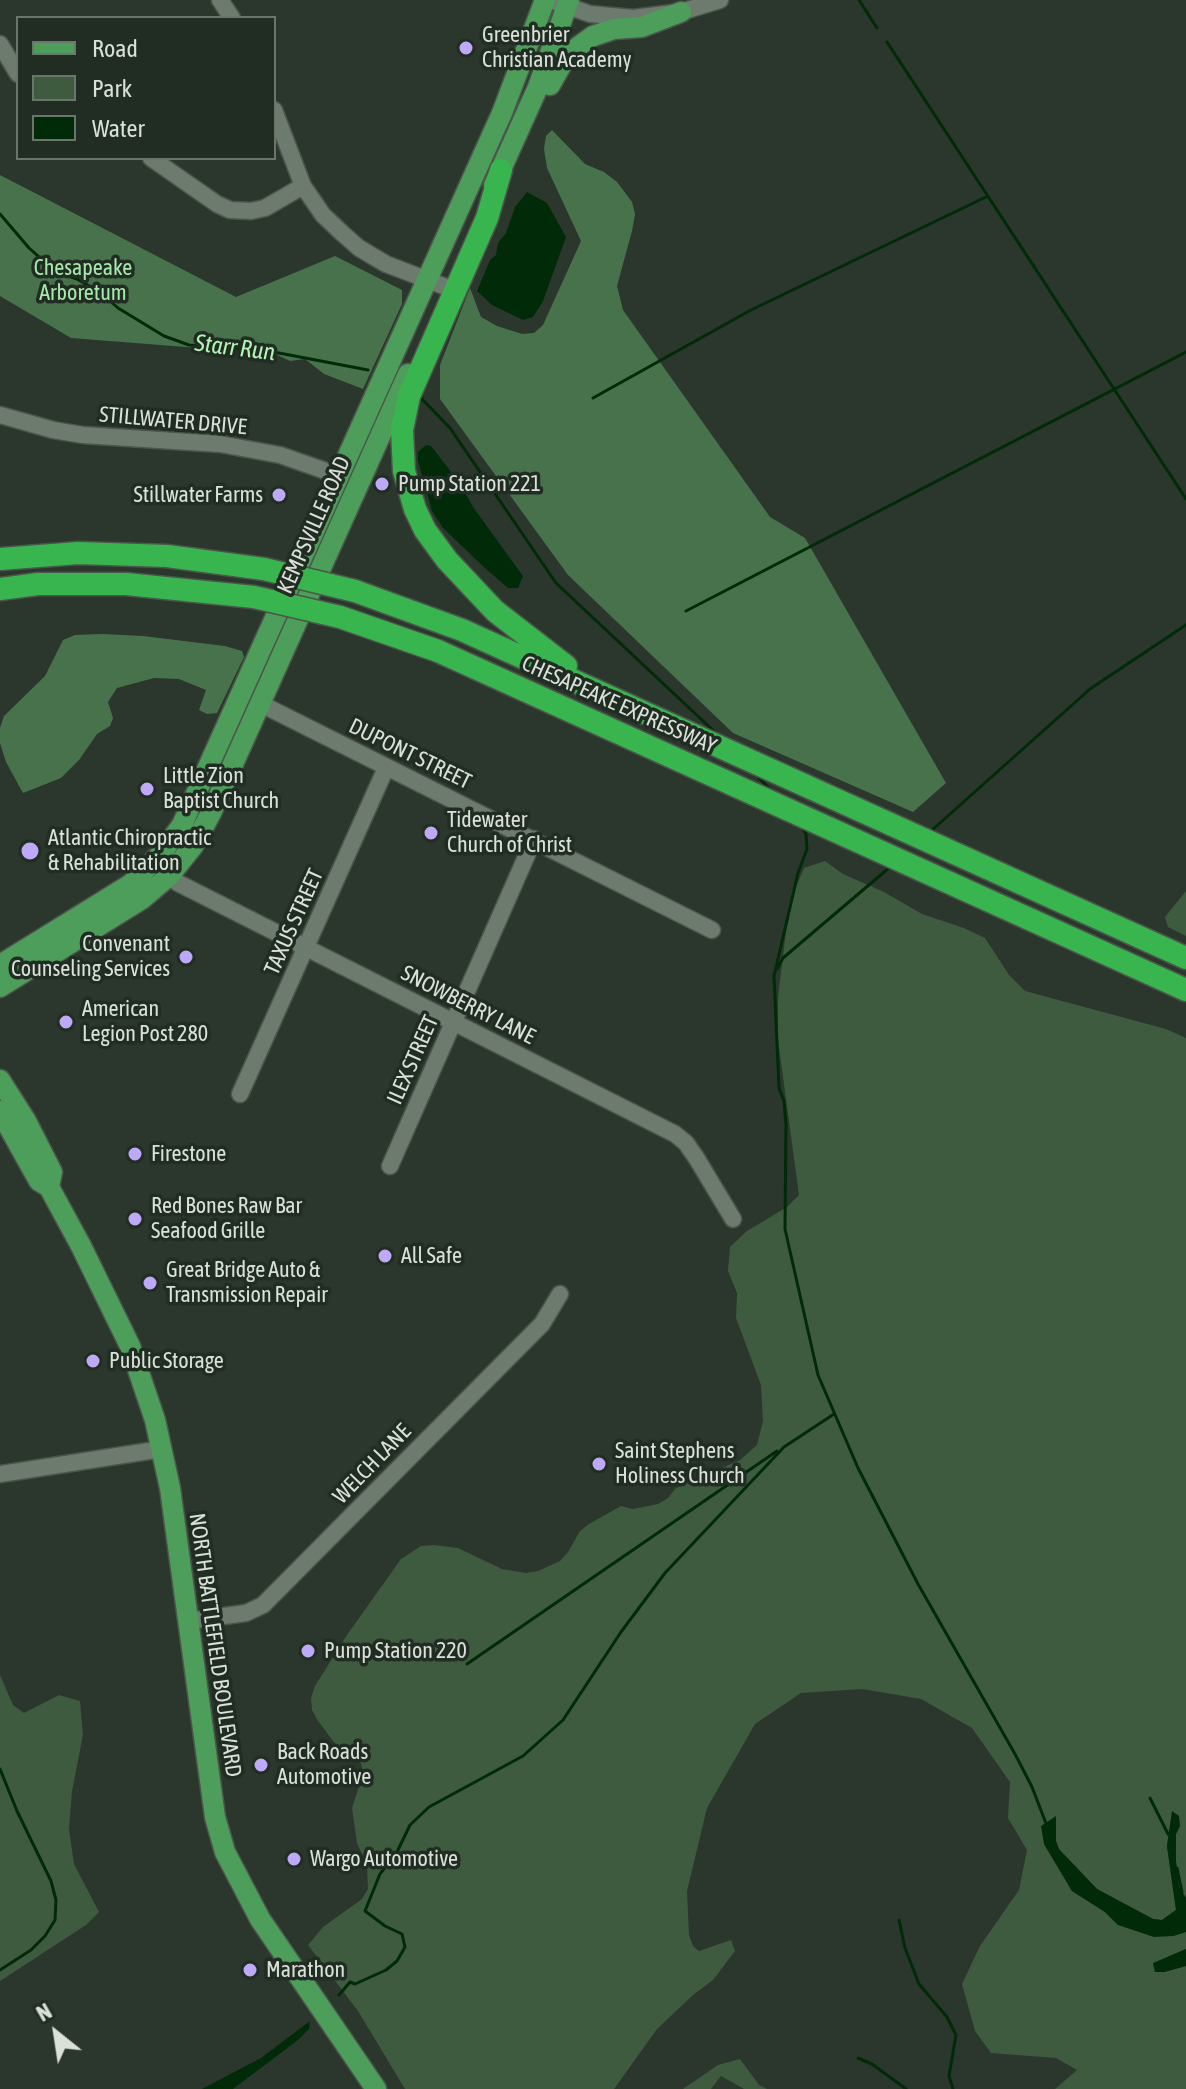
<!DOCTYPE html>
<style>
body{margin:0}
#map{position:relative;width:1186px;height:2089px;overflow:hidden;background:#2b372c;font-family:"Asap Condensed",sans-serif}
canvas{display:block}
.legend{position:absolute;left:16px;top:16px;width:260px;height:144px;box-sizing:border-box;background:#212d22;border:2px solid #6b756c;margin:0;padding:10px 14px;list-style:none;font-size:24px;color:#dae1da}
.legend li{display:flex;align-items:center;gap:16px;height:40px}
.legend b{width:40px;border:2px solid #6b756c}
.north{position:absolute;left:16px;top:1993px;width:80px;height:80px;-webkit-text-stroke:6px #212d22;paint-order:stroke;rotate:330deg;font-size:22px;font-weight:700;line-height:32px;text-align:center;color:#dae1da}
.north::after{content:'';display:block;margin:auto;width:28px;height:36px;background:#dae1da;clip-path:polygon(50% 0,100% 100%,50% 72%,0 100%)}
</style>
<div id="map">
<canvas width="1186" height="2089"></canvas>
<ul class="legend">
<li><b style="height:10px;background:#4d9e5b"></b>Road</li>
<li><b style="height:22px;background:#3e5b40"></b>Park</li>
<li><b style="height:22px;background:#012b08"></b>Water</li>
</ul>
<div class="north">N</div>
</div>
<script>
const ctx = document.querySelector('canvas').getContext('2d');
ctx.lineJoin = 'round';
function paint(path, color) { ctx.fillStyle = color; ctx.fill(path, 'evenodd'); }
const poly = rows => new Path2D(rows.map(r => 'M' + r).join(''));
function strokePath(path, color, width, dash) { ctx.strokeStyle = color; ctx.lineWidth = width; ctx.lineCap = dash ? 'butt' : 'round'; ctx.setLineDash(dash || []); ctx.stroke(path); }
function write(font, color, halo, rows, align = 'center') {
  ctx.font = font + ' "Asap Condensed",sans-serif'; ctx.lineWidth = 7; ctx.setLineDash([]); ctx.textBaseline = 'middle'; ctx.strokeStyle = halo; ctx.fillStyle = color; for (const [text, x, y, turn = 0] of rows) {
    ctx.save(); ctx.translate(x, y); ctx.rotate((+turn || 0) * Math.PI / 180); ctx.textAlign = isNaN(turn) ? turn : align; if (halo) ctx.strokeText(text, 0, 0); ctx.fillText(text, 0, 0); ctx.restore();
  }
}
paint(poly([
 [825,861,843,874,884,892,922,914,964,928,985,938,1009,975,1025,991,1166,1029,1186,1038,1186,1898,1179,1887,1176,1861,1176,1834,1180,1826,1172,1813,1167,1846,1176,1910,1162,1920,1153,1919,1097,1889,1059,1850,1056,1841,1044,1844,1072,1891,1105,1912,1118,1925,1173,1936,1186,1932,1186,1949,1153,1964,1155,1971,1164,1972,1186,1966,1186,2089,1055,2089,1077,2070,1056,2058,991,2053,975,2031,962,1984,980,1946,1019,1890,1027,1850,1008,1818,1010,1782,972,1728,921,1699,862,1689,801,1693,755,1724,707,1808,687,1891,689,1935,693,1946,699,1951,731,1940,735,1951,713,1980,693,1995,657,2029,614,2089,405,2089,358,2011,308,1945,323,1927,362,1899,368,1889,367,1865,357,1843,352,1808,363,1774,361,1763,340,1750,318,1721,312,1710,311,1698,315,1686,347,1635,401,1559,421,1546,434,1545,458,1548,502,1569,526,1573,538,1571,560,1561,568,1552,580,1531,589,1524,621,1506,633,1509,658,1504,668,1498,676,1488,740,1460,757,1445,763,1421,761,1385,736,1318,737,1293,728,1271,730,1247,747,1231,787,1207,799,1195,778,1040,778,997,786,931,795,889,804,868],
 [1186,891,1186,936,1168,927,1165,917],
 [0,1675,13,1705,24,1713,59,1695,80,1701,83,1735,72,1791,69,1829,74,1864,99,1912,86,1925,0,1981],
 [740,2059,759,2085,767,2089,744,2089,721,2076,711,2089,683,2089,718,2065]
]), '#3e5b40');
paint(poly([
 [552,130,585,164,604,172,617,182,632,202,635,214,632,231,617,286,623,310,770,517,805,538,946,783,913,812,733,733,568,575,440,399,440,365,470,288,481,317,497,326,522,334,534,333,543,325,581,241,547,168,544,149,546,136],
 [0,175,236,297,335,256,402,290,402,304,363,389,324,374,305,359,290,361,275,354,71,338,0,296],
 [102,634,143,636,225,646,242,651,244,657,217,713,207,714,199,710,206,690,179,679,154,678,117,688,108,702,113,718,110,726,97,734,79,760,61,778,23,793,6,762,0,743,0,728,4,716,45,676,63,640,75,635]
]), '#48724c');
paint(poly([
 [527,192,547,203,566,237,543,301,533,317,523,320,492,305,477,291,490,260,496,255,498,243,506,233,515,207],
 [426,445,431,446,459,482,473,507,523,576,518,588,508,588,486,569,443,528,432,511,418,461,418,452],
 [1172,1811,1179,1816,1180,1826,1176,1834,1176,1861,1179,1887,1186,1898,1186,1932,1173,1936,1154,1937,1118,1925,1105,1912,1072,1891,1044,1844,1041,1826,1056,1816,1056,1841,1059,1849,1097,1889,1153,1919,1162,1920,1176,1910,1167,1846],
 [1186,1949,1186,1966,1164,1972,1155,1972,1153,1963],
 [310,2021,309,2029,298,2040,233,2089,202,2089,261,2058]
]), '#012b08');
strokePath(poly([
 [859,0,877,28],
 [887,42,1186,499],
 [0,214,29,248,55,271,77,279,101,293,118,308,164,336,189,345,279,353,368,370],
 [421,398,450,428,556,583,718,735],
 [593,398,751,310,988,196],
 [686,611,1186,352],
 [756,775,773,792],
 [802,827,806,834,807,849,798,873,774,976,779,1088,784,1101,786,1124,785,1229,818,1375,858,1468,918,1584,1015,1754,1032,1787,1047,1826],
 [931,831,1090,689,1186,625],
 [777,969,783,958,890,867],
 [784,1447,834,1414],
 [467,1664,777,1451],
 [0,1769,17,1811,51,1881,56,1900,55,1920,45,1936,31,1950,0,1970],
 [1150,1798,1168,1834],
 [1177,1868,1182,1892],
 [899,1920,905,1948,919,1984,947,2017,956,2035,949,2076,953,2089],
 [339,1995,350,1982,355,1984,386,1970,397,1961,405,1947,402,1934,385,1926,365,1911,380,1874,397,1852,410,1825,429,1807,523,1756,563,1720,621,1632,665,1573,784,1447],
 [858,2058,872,2064,906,2089]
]), '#012b08', 3);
const minor = poly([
 [220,0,232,18],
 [550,0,590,14,633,18,681,12,720,0],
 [0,44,18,74],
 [274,110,303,186,323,215,342,233,359,248,386,264,446,287],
 [151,158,217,204,230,210,251,211,265,208,303,186],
 [0,415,53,430,83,435,220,444,280,455,323,470,338,479],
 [261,704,712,930],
 [161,869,178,883,675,1134,686,1143,697,1159,733,1219],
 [240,1094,386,768],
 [390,1166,534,839],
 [0,1474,162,1449],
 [188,1621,246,1613,263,1605,542,1324,560,1294]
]);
const major = poly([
 [550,85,567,55,593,36,614,29,642,27,681,12],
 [494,185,538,87,569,0],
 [0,965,131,884,161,854,182,825,502,113,545,0],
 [0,987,142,899,169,876,193,846,211,813,408,374],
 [0,1080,26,1121,52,1172,49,1187],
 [0,1111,39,1181,49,1187,81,1246,130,1346,155,1420,170,1488,215,1817,225,1852,260,1919,376,2089]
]);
const highway = poly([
 [501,170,487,218,409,396,402,430,404,471,415,509,425,530,447,560,495,611,566,666],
 [0,559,78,553,167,556,264,569],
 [0,589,38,584,126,584,254,597],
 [355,591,462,630,1186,958],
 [340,617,438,651,1186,990]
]);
strokePath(minor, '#4b554b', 19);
strokePath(major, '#4b554b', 23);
strokePath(highway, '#4b554b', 25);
strokePath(minor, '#6d7b6e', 16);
strokePath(major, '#4d9e5b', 20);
strokePath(highway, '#38b54e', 22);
const highwayBridge = poly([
 [264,569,355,591],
 [254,597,340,617]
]);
strokePath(highwayBridge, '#4b554b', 25, []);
strokePath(highwayBridge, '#38b54e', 22);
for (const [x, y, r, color] of [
 [466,48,8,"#bda9f5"],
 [382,484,8,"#bda9f5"],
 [279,495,8,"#bda9f5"],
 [147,789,8,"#bda9f5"],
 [431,833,8,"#bda9f5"],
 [30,851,10,"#bda9f5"],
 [186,957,8,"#bda9f5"],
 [66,1022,8,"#bda9f5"],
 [135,1154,8,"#bda9f5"],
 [135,1219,8,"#bda9f5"],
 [385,1256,8,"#bda9f5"],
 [150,1283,8,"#bda9f5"],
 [93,1361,8,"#bda9f5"],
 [599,1464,8,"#bda9f5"],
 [308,1651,8,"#bda9f5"],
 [261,1765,8,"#bda9f5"],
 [294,1859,8,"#bda9f5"],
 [250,1970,8,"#bda9f5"]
]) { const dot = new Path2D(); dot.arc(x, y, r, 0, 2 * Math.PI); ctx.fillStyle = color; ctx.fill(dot); strokePath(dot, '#212d22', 3); }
write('22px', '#dae1da', '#212d22', [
 ["Greenbrier",482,35],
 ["Christian Academy",482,60],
 ["Pump Station 221",398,484],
 ["Stillwater Farms",263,495,"right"],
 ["Little Zion",163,776],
 ["Baptist Church",163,801],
 ["Tidewater",447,820],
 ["Church of Christ",447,845],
 ["Atlantic Chiropractic",48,838],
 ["& Rehabilitation",48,863],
 ["Convenant",170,944,"right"],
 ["Counseling Services",170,969,"right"],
 ["American",82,1009],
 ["Legion Post 280",82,1034],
 ["Firestone",151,1154],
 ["Red Bones Raw Bar",151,1206],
 ["Seafood Grille",151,1231],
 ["All Safe",401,1256],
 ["Great Bridge Auto &",166,1270],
 ["Transmission Repair",166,1295],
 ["Public Storage",109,1361],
 ["Saint Stephens",615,1451],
 ["Holiness Church",615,1476],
 ["Pump Station 220",324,1651],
 ["Back Roads",277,1752],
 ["Automotive",277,1777],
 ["Wargo Automotive",310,1859],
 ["Marathon",266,1970]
], 'left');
write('22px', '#a8e9ad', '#212d22', [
 ["Chesapeake",83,268],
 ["Arboretum",83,293]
]);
write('22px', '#dae1da', '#212d22', [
 ["STILLWATER DRIVE",173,421,5],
 ["KEMPSVILLE ROAD",314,525,-66],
 ["CHESAPEAKE EXPRESSWAY",619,705,24],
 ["DUPONT STREET",410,754,26],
 ["TAXUS STREET",294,922,-66],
 ["SNOWBERRY LANE",468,1005,27],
 ["ILEX STREET",413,1060,-66],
 ["WELCH LANE",372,1464,-46],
 ["NORTH BATTLEFIELD BOULEVARD",215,1645,82]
]);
write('italic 24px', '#b3f5b7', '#212d22', [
 ["Starr Run",235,348,7]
]);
</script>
